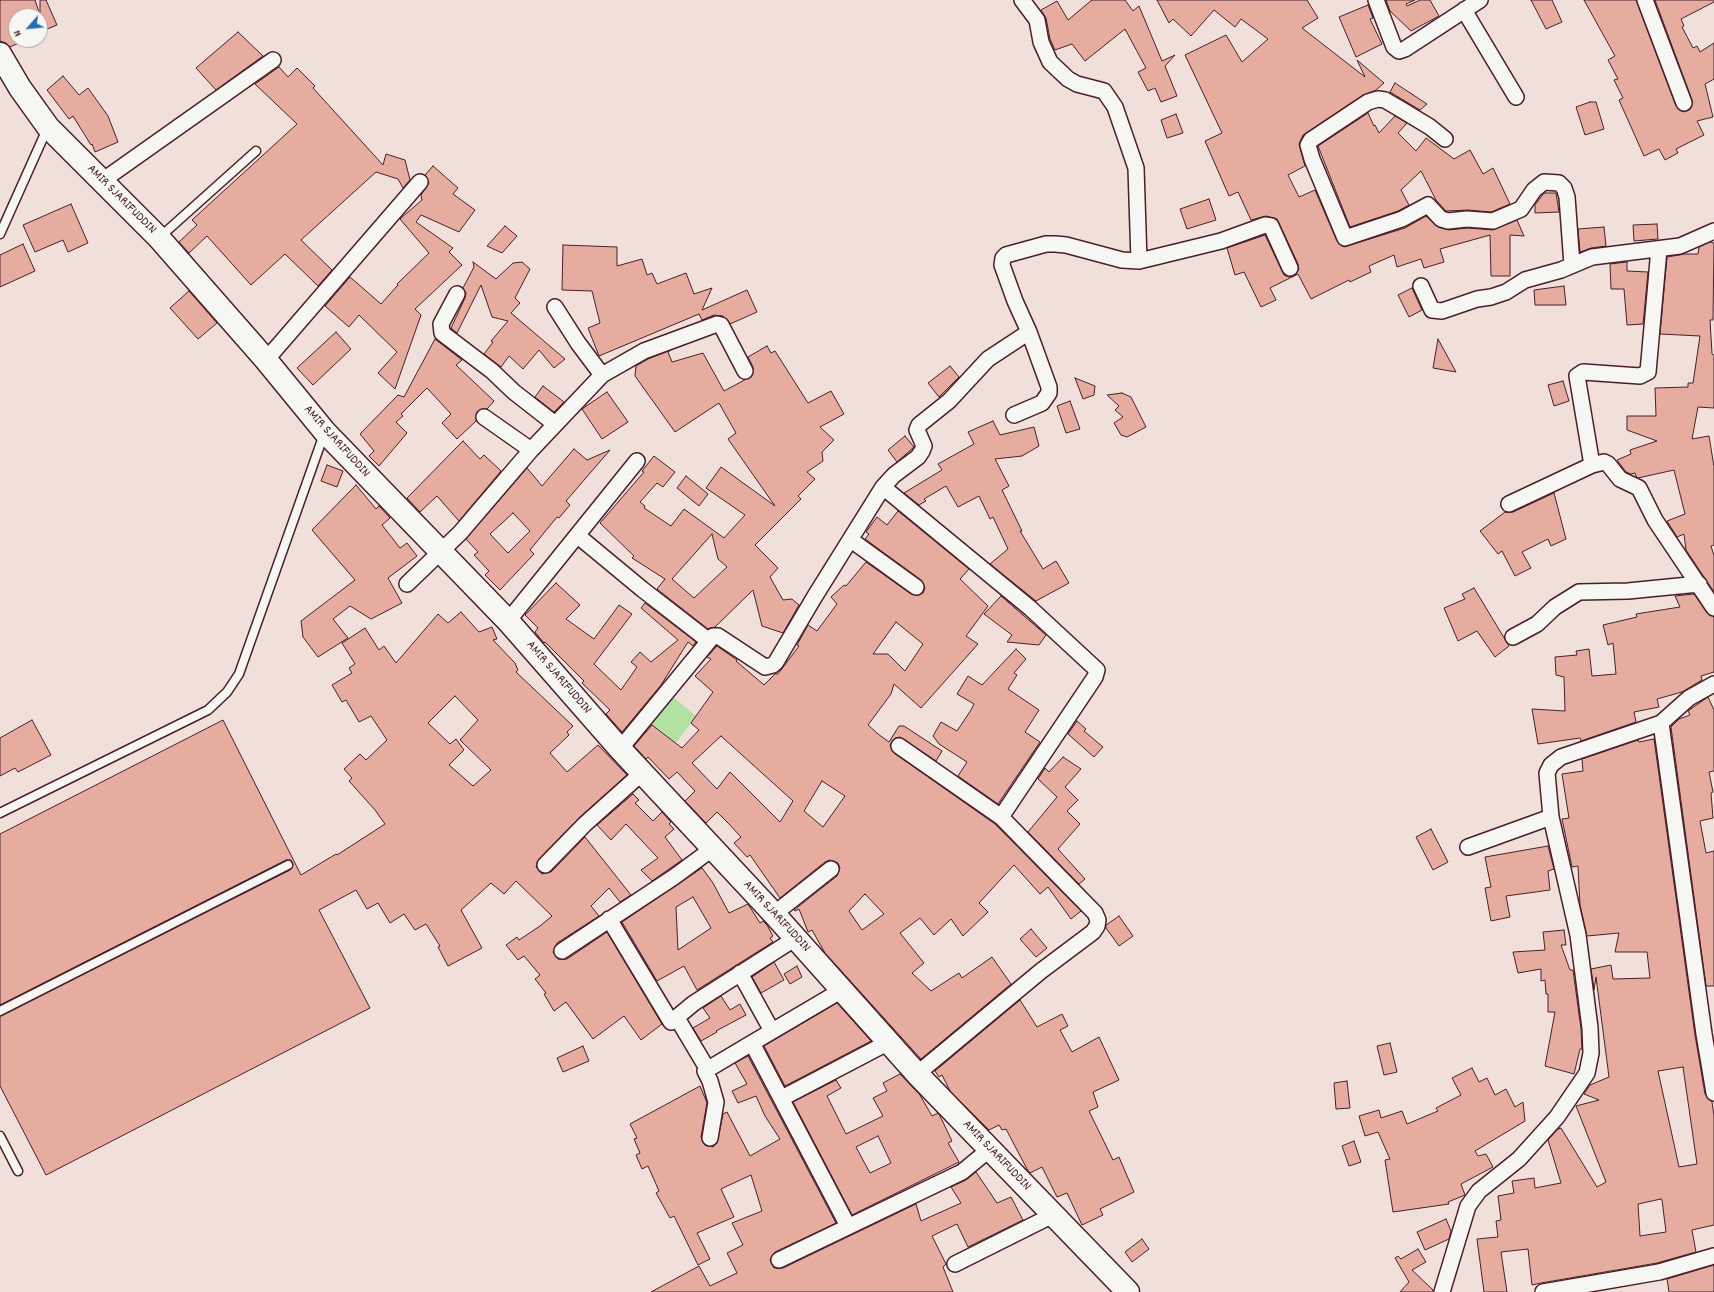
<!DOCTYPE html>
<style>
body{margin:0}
#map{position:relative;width:1714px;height:1292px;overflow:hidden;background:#f1e0d9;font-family:Dekko,sans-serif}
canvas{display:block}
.north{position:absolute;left:8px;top:8px;width:40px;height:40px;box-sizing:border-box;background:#f6f6f2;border:1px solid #b1a0a2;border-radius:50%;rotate:243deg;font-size:11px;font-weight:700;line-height:16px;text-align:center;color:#4a1f2b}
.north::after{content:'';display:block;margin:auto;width:14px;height:18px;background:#1f6fb2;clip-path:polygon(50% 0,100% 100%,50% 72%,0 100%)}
</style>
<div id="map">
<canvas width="1714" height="1292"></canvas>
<div class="north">N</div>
</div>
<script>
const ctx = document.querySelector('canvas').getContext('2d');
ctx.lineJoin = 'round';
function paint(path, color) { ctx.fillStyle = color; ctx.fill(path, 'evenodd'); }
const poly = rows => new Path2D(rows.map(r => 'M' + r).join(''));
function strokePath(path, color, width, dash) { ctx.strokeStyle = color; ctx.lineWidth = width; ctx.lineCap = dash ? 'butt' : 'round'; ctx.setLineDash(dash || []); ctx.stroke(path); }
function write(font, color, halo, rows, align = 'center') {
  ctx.font = font + ' Dekko,sans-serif'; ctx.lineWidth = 4; ctx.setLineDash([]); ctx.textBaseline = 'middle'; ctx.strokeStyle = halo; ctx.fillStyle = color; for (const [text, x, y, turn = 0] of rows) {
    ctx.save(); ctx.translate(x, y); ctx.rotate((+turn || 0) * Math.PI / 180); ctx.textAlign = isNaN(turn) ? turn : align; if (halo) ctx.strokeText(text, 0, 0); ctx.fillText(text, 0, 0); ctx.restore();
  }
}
paint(poly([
 [672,696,696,716,676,743,651,724]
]), '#b1e2a2');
const building = poly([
 [0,0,35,0,40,15,40,0,46,0,57,25,40,32,40,16,16,16,16,40,20,40,21,42,10,47,6,43,0,41,0,0],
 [1092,0,1125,0,1133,11,1139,6,1162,61,1175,55,1165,66,1177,96,1161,102,1155,88,1148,91,1138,72,1146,68,1125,29,1085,61,1072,44,1055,50,1050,39,1046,18,1041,10,1057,1,1068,20,1092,0],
 [1157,0,1307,0,1318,18,1302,28,1365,77,1357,60,1384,83,1376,90,1363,95,1303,135,1299,144,1305,166,1288,175,1299,197,1315,190,1337,241,1344,247,1405,228,1426,216,1438,227,1449,230,1467,228,1493,230,1517,220,1524,236,1510,235,1510,276,1491,276,1490,235,1440,249,1444,262,1424,268,1421,259,1397,267,1394,255,1369,266,1371,272,1350,282,1349,280,1311,299,1298,274,1270,288,1276,300,1261,307,1244,272,1235,275,1227,248,1265,235,1284,275,1289,277,1294,276,1299,269,1298,264,1277,219,1266,216,1251,220,1238,192,1229,196,1205,141,1222,133,1185,55,1226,35,1242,62,1268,39,1241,19,1235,27,1214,10,1191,36,1173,19,1169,23,1157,0],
 [1386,0,1415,0,1406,4,1407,6,1420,0,1430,0,1439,16,1411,31,1390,11,1386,0],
 [1531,0,1552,0,1562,22,1546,29,1531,0],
 [1584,0,1636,0,1676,106,1683,112,1691,108,1692,100,1655,0,1714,0,1714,2,1681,19,1684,26,1682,27,1693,48,1697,46,1700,52,1714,43,1714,79,1705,84,1713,117,1697,121,1704,135,1676,149,1678,153,1665,160,1659,149,1644,156,1619,100,1623,98,1614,80,1618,79,1608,60,1615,56,1584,0],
 [1368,5,1373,18,1370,19,1382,44,1356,57,1339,17,1368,5],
 [238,32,263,56,216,90,196,68,238,32],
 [279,67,288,77,297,68,315,86,313,88,383,165,386,154,405,160,410,180,403,188,398,179,376,172,301,240,332,270,318,286,285,254,251,285,207,236,189,253,179,242,197,225,192,220,297,124,255,84,279,67],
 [63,76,79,95,88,88,108,116,118,142,95,152,92,144,91,145,73,116,69,119,47,90,63,76],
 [1395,83,1427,104,1420,110,1390,92,1395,83],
 [1590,102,1596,102,1604,129,1585,135,1576,107,1590,102],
 [1368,113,1374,126,1375,125,1379,133,1395,116,1407,123,1398,133,1416,151,1426,138,1454,159,1470,150,1483,174,1493,168,1510,204,1491,212,1468,210,1446,211,1436,200,1421,171,1401,190,1409,205,1398,211,1350,227,1318,146,1368,113],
 [1176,114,1183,133,1167,138,1161,120,1176,114],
 [433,166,458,188,453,194,475,210,459,232,421,215,416,222,453,248,449,252,462,265,415,309,421,315,395,389,378,373,397,352,359,315,349,327,325,306,350,277,381,304,398,285,397,284,429,253,400,219,422,200,421,195,429,183,425,175,433,166],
 [1544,193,1556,193,1559,212,1535,213,1535,205,1544,193],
 [1209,199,1216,220,1187,229,1180,209,1209,199],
 [71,204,88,243,68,252,63,240,35,252,23,225,71,204],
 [1657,224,1658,239,1634,241,1633,225,1657,224],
 [505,226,517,236,502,253,487,246,505,226],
 [1604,227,1606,246,1591,248,1580,252,1578,229,1604,227],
 [1710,242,1714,243,1713,320,1710,320,1712,354,1714,355,1714,408,1698,407,1692,439,1709,436,1714,467,1714,545,1711,546,1714,556,1714,592,1686,550,1684,534,1677,537,1667,521,1685,514,1674,470,1638,478,1636,476,1635,473,1631,474,1626,472,1617,460,1631,454,1630,450,1657,441,1627,430,1627,416,1656,416,1655,388,1688,387,1688,383,1693,383,1700,336,1660,334,1667,257,1685,254,1698,254,1699,247,1710,242],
 [23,244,35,271,0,287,0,255,23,244],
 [563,245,617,247,617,266,642,259,647,275,652,273,657,284,686,273,694,294,712,288,702,310,747,290,757,312,730,324,723,316,714,315,702,320,699,314,599,356,588,328,600,323,592,291,562,290,563,245],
 [473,262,496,279,513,263,522,262,530,269,515,298,520,303,511,313,565,359,554,368,539,350,523,369,509,356,501,367,484,354,493,342,491,341,508,321,492,317,481,285,457,333,451,328,465,298,466,293,463,288,474,267,473,262],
 [1627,262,1627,271,1648,272,1643,324,1627,325,1624,289,1611,289,1610,264,1627,262],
 [1564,286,1566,305,1535,305,1534,290,1564,286],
 [1412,288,1422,310,1409,317,1398,295,1412,288],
 [189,291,217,323,198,339,170,308,189,291],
 [336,332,351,349,313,385,297,368,336,332],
 [435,339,462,360,456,365,494,401,487,409,481,409,477,412,476,421,457,439,442,423,451,414,427,388,401,414,403,416,396,422,407,433,379,466,369,456,374,451,360,434,398,395,404,397,435,339],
 [1438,339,1456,372,1433,368,1438,339],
 [767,346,771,353,775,351,808,403,831,391,844,414,820,427,834,440,822,452,823,461,807,472,815,479,798,496,801,499,755,545,778,568,770,577,783,600,792,599,799,605,783,633,762,626,753,590,715,627,708,629,657,589,665,579,632,558,634,556,600,523,644,472,642,471,654,456,675,472,663,487,657,483,640,502,645,506,644,508,671,526,684,509,724,538,745,515,706,488,721,467,775,506,728,439,736,433,719,403,675,432,635,376,636,366,648,359,671,350,668,352,672,362,703,353,724,391,752,376,753,367,748,357,767,346],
 [712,534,718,559,727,567,694,598,672,579,712,534],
 [950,366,959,377,939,397,928,383,950,366],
 [1075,378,1095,386,1094,395,1083,399,1075,378],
 [1563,381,1569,401,1554,406,1548,385,1563,381],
 [543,386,564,402,554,412,535,397,543,386],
 [607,392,628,422,602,439,582,409,607,392],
 [1122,393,1131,397,1146,427,1127,437,1121,435,1114,423,1123,417,1115,410,1119,406,1107,395,1122,393],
 [1070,401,1080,429,1066,433,1057,406,1070,401],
 [993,421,1000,435,1034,427,1039,446,1022,456,995,459,1009,486,1002,490,1022,531,1020,531,1043,569,1056,561,1069,583,1036,601,990,564,1008,549,993,517,990,519,979,496,958,507,946,486,924,499,926,501,919,505,904,493,942,470,938,464,974,444,968,432,993,421],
 [905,436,914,447,897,462,888,450,905,436],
 [463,441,480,459,484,455,501,471,459,521,437,496,420,512,407,498,463,441],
 [574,449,587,460,610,450,566,501,570,505,559,518,557,517,530,550,534,554,500,590,485,575,489,571,474,555,478,552,466,539,527,468,542,486,574,449],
 [513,513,530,531,508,553,490,534,513,513],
 [327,465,343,471,337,487,321,481,327,465],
 [686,476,708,494,699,506,677,488,686,476],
 [356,485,376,509,379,506,390,518,382,525,400,548,407,543,417,556,388,578,402,603,371,619,350,606,333,619,348,638,318,657,303,637,301,621,355,580,312,530,356,485],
 [1554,493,1566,539,1551,546,1548,539,1522,552,1531,568,1515,576,1502,551,1498,554,1480,531,1505,512,1513,512,1554,493],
 [898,511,969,569,960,579,988,606,966,636,978,644,921,708,894,684,891,694,868,725,878,734,889,742,899,726,904,726,942,751,936,761,900,737,895,738,890,745,894,753,995,824,1081,911,1071,919,1048,887,1040,894,1014,865,979,903,988,912,963,936,951,919,934,935,920,918,900,933,924,963,912,973,931,991,959,973,962,978,992,957,1011,984,921,1059,825,953,812,930,808,932,799,909,795,911,794,910,837,876,840,868,838,863,830,860,825,862,780,898,750,855,747,857,734,843,741,837,728,823,717,812,706,823,685,801,695,791,677,772,669,779,648,757,646,759,634,746,652,725,682,748,699,730,691,723,713,692,695,676,711,659,707,657,717,646,737,660,736,661,764,685,775,674,778,674,799,646,797,645,808,625,817,631,837,604,831,597,844,585,846,586,866,562,911,594,919,595,923,593,925,588,921,580,865,539,869,534,866,532,877,517,887,525,898,511],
 [896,622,923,644,905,671,888,654,873,654,896,622],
 [721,736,793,801,780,822,730,772,717,789,692,763,721,736],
 [822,781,845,796,823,827,804,811,822,781],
 [865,894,884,914,862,930,849,911,865,894],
 [556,583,580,605,566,619,594,639,619,605,632,614,594,664,621,690,637,667,631,662,640,652,651,662,678,640,641,608,645,603,696,642,693,646,688,642,661,685,622,732,606,714,610,710,582,683,584,681,545,642,544,643,535,632,538,628,525,615,556,583],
 [1474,588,1509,646,1495,657,1477,631,1458,641,1444,608,1465,599,1462,594,1474,588],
 [1694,594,1707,613,1714,617,1714,672,1701,676,1702,680,1682,692,1657,699,1659,707,1634,712,1636,722,1581,741,1580,738,1538,744,1532,709,1565,711,1564,677,1556,675,1555,657,1577,655,1576,651,1589,649,1592,676,1616,674,1613,643,1608,645,1603,625,1637,617,1636,614,1680,607,1675,596,1694,594],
 [1001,596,1046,635,1039,645,1007,642,1012,635,984,614,1001,596],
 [461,612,479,632,492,627,497,639,493,640,515,663,518,670,516,672,573,726,567,732,569,735,550,753,567,772,598,745,627,775,579,818,539,859,536,867,542,874,551,872,585,837,631,895,620,902,609,888,591,906,599,916,557,943,553,952,558,959,567,959,607,932,662,1024,641,1040,624,1016,593,1039,566,1002,554,1011,544,994,546,993,535,979,540,975,524,956,518,960,506,945,517,937,519,940,540,926,552,916,516,881,504,894,491,883,461,910,482,948,448,966,438,947,440,946,426,924,415,930,404,914,390,923,378,903,367,909,356,890,319,910,370,1008,46,1175,0,1086,0,1016,290,870,293,865,291,860,286,860,0,1005,0,834,223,720,301,875,336,854,337,855,385,824,375,810,349,781,352,778,344,769,360,754,366,760,387,740,371,716,359,722,346,700,342,702,332,685,352,673,349,668,355,664,342,643,365,628,379,650,384,646,396,663,438,614,448,623,461,612],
 [455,696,478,720,460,740,491,770,473,786,449,765,464,750,456,739,450,744,428,723,455,696],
 [1016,649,1026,659,1014,673,1017,675,1008,689,1039,710,1025,732,1040,742,998,804,958,776,967,762,939,744,933,736,941,722,957,731,971,710,974,704,957,694,968,676,982,685,1016,649],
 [1708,697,1714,710,1714,771,1709,772,1713,792,1711,793,1713,818,1700,821,1706,853,1714,851,1714,986,1706,986,1671,727,1679,719,1690,715,1688,711,1708,697],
 [32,720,51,755,18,772,15,768,0,776,0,738,32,720],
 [1077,721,1086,729,1084,731,1103,747,1094,757,1068,734,1077,721],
 [1654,739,1695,1035,1705,1094,1712,1102,1714,1116,1714,1225,1692,1230,1696,1252,1657,1263,1541,1283,1532,1285,1528,1249,1501,1252,1507,1292,1484,1292,1477,1239,1498,1237,1496,1221,1501,1220,1498,1196,1514,1193,1512,1181,1534,1178,1535,1188,1561,1183,1548,1140,1558,1129,1561,1128,1597,1187,1606,1182,1576,1106,1599,1100,1584,1094,1590,1085,1609,1077,1596,977,1594,990,1591,969,1611,965,1613,979,1650,978,1647,952,1615,952,1619,933,1587,936,1580,905,1578,866,1572,867,1562,819,1569,818,1562,774,1583,771,1582,759,1638,740,1639,742,1654,739],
 [1683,1067,1697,1164,1679,1167,1658,1071,1683,1067],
 [1661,1199,1662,1200,1666,1232,1640,1236,1638,1204,1661,1199],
 [1063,757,1081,769,1065,787,1078,800,1067,811,1080,824,1058,849,1085,879,1079,884,1028,832,1057,797,1038,779,1045,768,1049,772,1063,757],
 [633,794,639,800,635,803,653,821,662,812,671,822,669,824,674,829,665,837,682,860,652,881,641,870,658,858,626,824,611,840,597,825,633,794],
 [1431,829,1448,862,1433,870,1416,837,1431,829],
 [1548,846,1554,869,1548,871,1550,890,1506,896,1510,917,1491,921,1485,888,1491,887,1485,857,1548,846],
 [702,868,713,883,729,913,748,904,760,923,763,921,767,925,773,936,770,938,773,942,697,990,684,966,657,981,622,922,702,868],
 [693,897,711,928,678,950,676,907,693,897],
 [1119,916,1133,936,1119,946,1106,928,1106,925,1119,916],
 [1031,929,1047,948,1036,957,1020,939,1031,929],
 [1564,930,1566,945,1561,945,1570,970,1573,970,1581,1029,1582,1049,1580,1049,1574,1074,1545,1066,1555,1012,1548,1012,1548,994,1546,994,1545,980,1541,981,1541,969,1518,973,1513,952,1545,950,1543,932,1564,930],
 [774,962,784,980,761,993,752,977,774,962],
 [797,966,802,977,790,984,784,974,797,966],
 [721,996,730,1010,740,1004,746,1015,716,1031,717,1032,701,1041,693,1028,710,1018,703,1008,721,996],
 [1020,1000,1037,1027,1062,1014,1068,1026,1060,1030,1072,1052,1099,1037,1119,1080,1093,1092,1098,1107,1089,1111,1113,1160,1119,1157,1134,1192,1100,1209,1103,1215,1082,1225,1067,1193,1057,1197,1042,1167,1030,1173,1027,1169,1006,1129,1002,1130,999,1125,989,1130,950,1091,942,1075,939,1077,935,1071,1020,1000],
 [837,1003,871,1041,785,1086,764,1046,837,1003],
 [1390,1043,1397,1072,1384,1075,1377,1046,1390,1043],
 [583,1046,589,1061,563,1072,557,1058,583,1046],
 [748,1056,836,1223,775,1252,770,1260,774,1268,783,1268,916,1204,921,1221,961,1203,951,1187,966,1180,976,1172,997,1203,1011,1197,1023,1220,968,1247,957,1224,932,1236,946,1264,943,1267,953,1292,651,1292,699,1266,710,1286,737,1273,727,1253,743,1245,732,1223,762,1211,751,1175,723,1188,721,1189,734,1217,697,1233,710,1259,698,1265,674,1216,670,1218,656,1193,659,1191,648,1166,642,1169,636,1155,640,1153,634,1139,637,1138,630,1124,700,1086,707,1103,701,1137,705,1145,713,1147,717,1143,723,1114,727,1112,750,1156,780,1139,765,1116,756,1096,738,1103,732,1091,747,1084,735,1063,748,1056],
 [1472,1068,1479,1082,1487,1078,1495,1095,1506,1089,1515,1107,1523,1102,1525,1121,1475,1151,1478,1156,1486,1154,1493,1167,1461,1184,1465,1195,1448,1202,1449,1204,1393,1212,1385,1160,1390,1159,1378,1132,1365,1136,1359,1116,1379,1110,1381,1118,1402,1111,1407,1124,1438,1111,1436,1108,1461,1095,1452,1078,1472,1068],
 [900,1074,920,1095,932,1116,938,1113,940,1116,952,1141,948,1143,959,1162,852,1215,793,1102,836,1080,841,1088,827,1096,846,1134,883,1116,873,1098,887,1091,883,1083,900,1074],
 [878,1136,891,1163,870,1173,856,1147,878,1136],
 [1347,1081,1350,1108,1336,1109,1334,1083,1347,1081],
 [1354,1141,1361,1162,1349,1166,1342,1146,1354,1141],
 [1446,1219,1451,1231,1449,1239,1425,1250,1417,1232,1446,1219],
 [1142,1239,1149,1249,1132,1262,1125,1252,1142,1239],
 [1418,1249,1426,1262,1412,1270,1433,1290,1433,1292,1400,1292,1409,1282,1395,1258,1398,1256,1401,1259,1418,1249],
 [1714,1265,1714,1292,1669,1292,1667,1279,1714,1265]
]);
paint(building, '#e5ac9f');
strokePath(building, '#4a1f2b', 1);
const service = poly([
 [0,234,47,129],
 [160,237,256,151],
 [0,813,208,710,227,692,239,674,324,434],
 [0,1011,288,865],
 [0,1136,18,1171]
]);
const minor = poly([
 [1022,0,1037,20,1041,42,1050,62,1068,79,1077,84,1104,91,1115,107,1136,168,1139,261],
 [1376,0,1394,47,1399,51,1405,49,1480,0],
 [1645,0,1684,103],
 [1464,10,1516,97],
 [1445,139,1430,127,1402,110,1385,100,1378,99,1368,102,1311,140,1308,145,1312,159,1345,238,1402,219,1428,205,1441,219,1448,221,1467,219,1493,221,1521,209,1534,190,1544,182,1559,183,1564,188,1567,197,1572,265],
 [102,181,273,60],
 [1421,286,1432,310,1442,311,1477,299,1491,297,1506,292,1525,280,1561,270,1592,257,1680,246,1714,231],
 [457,294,441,324,442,333,492,371,514,392,555,424],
 [555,307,578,343,602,375],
 [266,360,420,182],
 [1014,415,1042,403,1049,393,1049,387,1029,332],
 [484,417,531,450],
 [1592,465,1577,376,1583,372,1640,376,1648,372,1659,249],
 [883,487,1030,608,1097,670,1095,677,1001,817],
 [1509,504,1592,465,1604,462,1608,464,1620,479,1639,488,1655,520,1714,608],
 [578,536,642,589,709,641],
 [851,540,916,587],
 [407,584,460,533,531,450,602,375,644,351,717,324,721,325,745,371],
 [508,621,637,461],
 [1513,637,1537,624,1555,607,1579,592,1628,591,1699,584],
 [1661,723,1704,1034,1714,1093],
 [899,746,1001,817,1095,913,1098,920,1097,926,1093,932,1041,971,917,1074],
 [620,749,713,636,718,636,765,667,773,665,776,662,815,596,883,487,894,475,918,457,922,451,924,446,917,430,919,425,949,401,988,359,1029,332,1015,301,1002,265,1003,258,1006,255,1046,244,1055,244,1066,245,1122,260,1139,261,1221,241,1265,225,1271,226,1290,268],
 [1468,847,1551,817],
 [545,865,585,824,642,773],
 [774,914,831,869],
 [609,919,671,1022,694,1003,796,938],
 [562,951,674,877,712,849],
 [740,973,772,1031],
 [842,990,752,1043,848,1226],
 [677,1018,708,1070],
 [782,1098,889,1042],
 [710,1138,716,1102,710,1081,705,1071,752,1043],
 [779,1260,962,1172,990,1149],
 [955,1264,1053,1215],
 [1442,1292,1468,1206,1479,1191,1519,1159,1557,1117,1587,1073,1591,1053,1590,1028,1578,935,1551,817,1547,773,1551,765,1561,757,1661,723,1689,698,1714,684],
 [1543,1292,1659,1272,1714,1256]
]);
const secondary = poly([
 [0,54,20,88,48,127,159,238,266,360,325,432,508,621,620,749,774,914,917,1074,1128,1292]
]);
strokePath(service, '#4a1f2b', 11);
strokePath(minor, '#4a1f2b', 18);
strokePath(secondary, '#4a1f2b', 25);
strokePath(service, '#f6f6f2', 8);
strokePath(minor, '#f6f6f2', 15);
strokePath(secondary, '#f6f6f2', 22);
write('13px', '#4a1f2b', '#f6f6f2', [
 ["AMIR SJARIFUDDIN",121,200,45],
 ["AMIR SJARIFUDDIN",336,442,48],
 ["AMIR SJARIFUDDIN",558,678,49],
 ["AMIR SJARIFUDDIN",776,917,47],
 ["AMIR SJARIFUDDIN",996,1156,46]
]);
</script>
